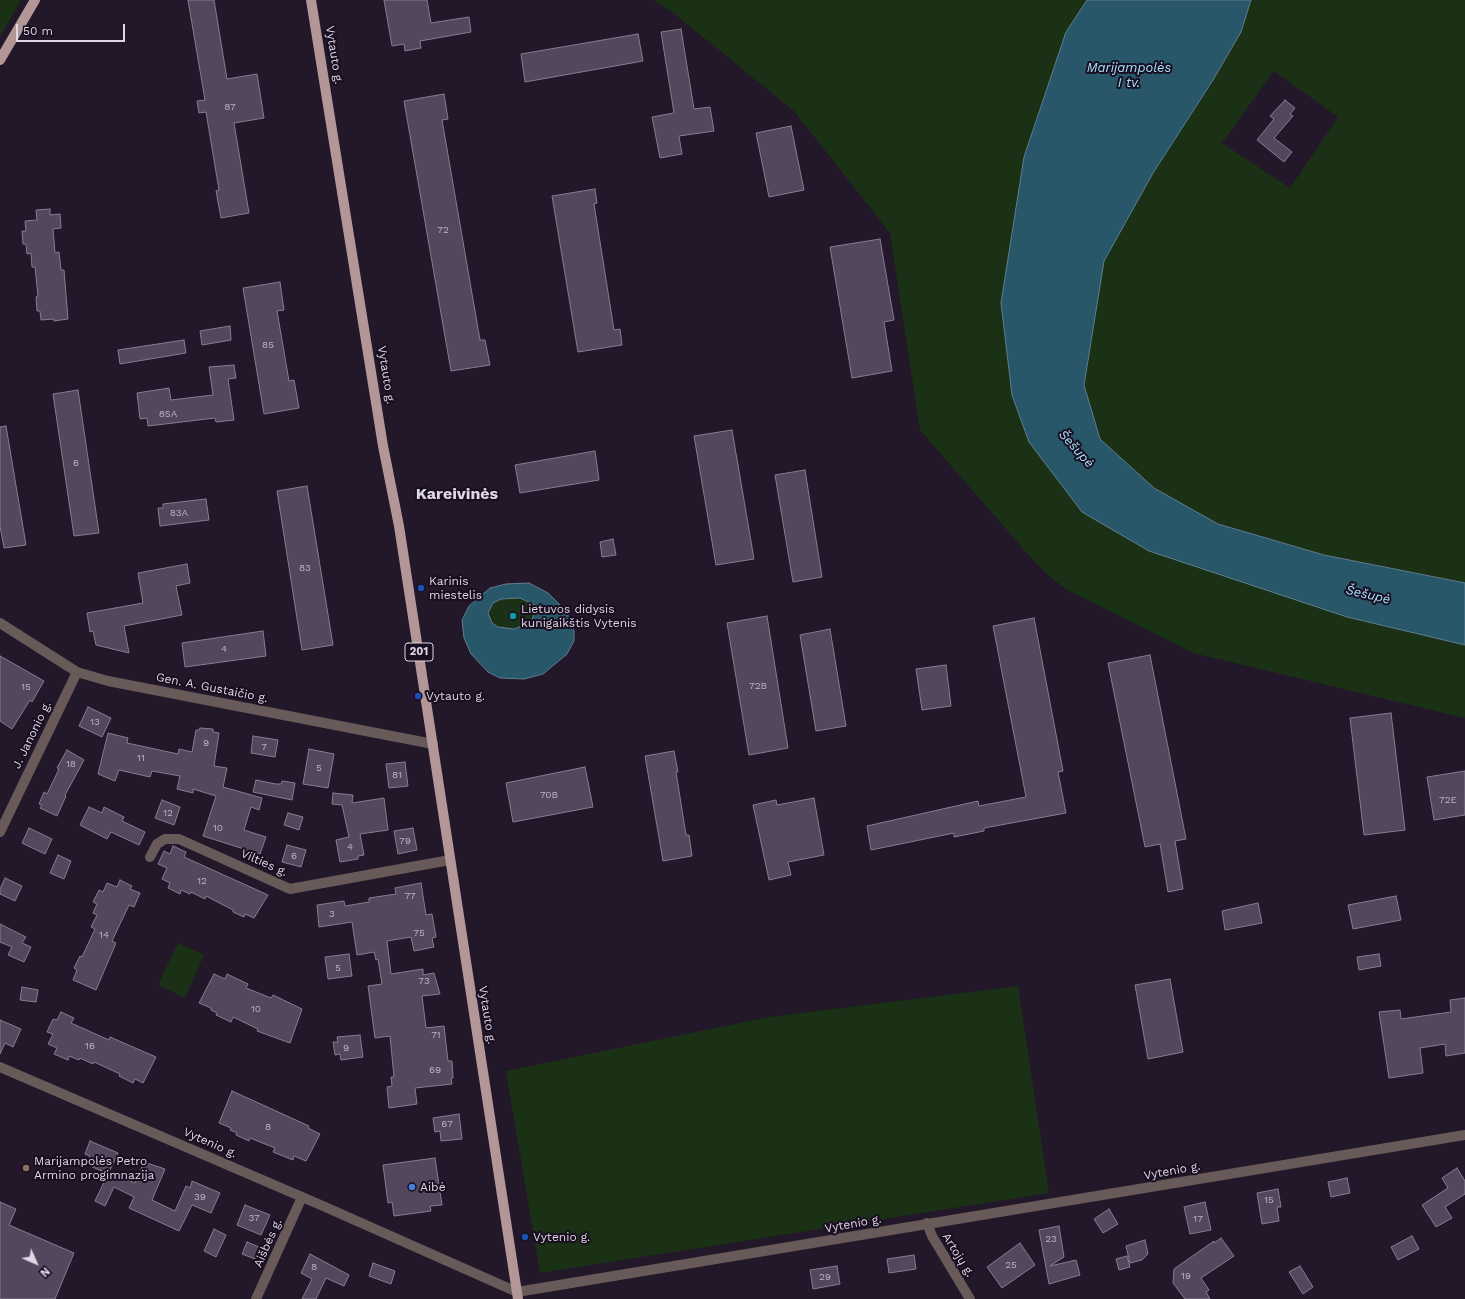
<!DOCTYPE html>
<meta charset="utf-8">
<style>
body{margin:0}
#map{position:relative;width:1465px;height:1299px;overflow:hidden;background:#23172a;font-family:"Work Sans",sans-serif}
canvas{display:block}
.north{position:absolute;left:16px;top:1243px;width:40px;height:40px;-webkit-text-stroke:3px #190e20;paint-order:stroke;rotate:135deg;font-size:11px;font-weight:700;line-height:16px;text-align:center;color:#ded7e4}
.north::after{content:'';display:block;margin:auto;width:14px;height:18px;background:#ded7e4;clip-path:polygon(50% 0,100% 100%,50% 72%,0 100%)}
.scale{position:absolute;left:16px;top:24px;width:109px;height:18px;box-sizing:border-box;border:2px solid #ded7e4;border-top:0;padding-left:5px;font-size:12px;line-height:14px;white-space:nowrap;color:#ded7e4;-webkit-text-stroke:3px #190e20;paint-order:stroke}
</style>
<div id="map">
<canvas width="1465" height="1299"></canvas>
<div class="north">N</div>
<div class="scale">50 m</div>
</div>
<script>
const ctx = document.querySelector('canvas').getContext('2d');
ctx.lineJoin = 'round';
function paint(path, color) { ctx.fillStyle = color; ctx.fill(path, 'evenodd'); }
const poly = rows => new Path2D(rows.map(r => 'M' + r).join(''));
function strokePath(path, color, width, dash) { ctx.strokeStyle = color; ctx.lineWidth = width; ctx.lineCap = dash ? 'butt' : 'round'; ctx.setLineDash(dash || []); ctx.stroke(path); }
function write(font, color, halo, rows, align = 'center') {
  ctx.font = font + ' "Work Sans",sans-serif'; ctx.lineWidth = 4; ctx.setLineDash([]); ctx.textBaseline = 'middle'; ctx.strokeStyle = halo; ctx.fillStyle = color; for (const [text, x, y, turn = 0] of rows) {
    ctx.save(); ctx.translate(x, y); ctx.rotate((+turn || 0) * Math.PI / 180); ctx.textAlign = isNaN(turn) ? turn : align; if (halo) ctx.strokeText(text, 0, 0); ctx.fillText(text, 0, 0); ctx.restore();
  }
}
paint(poly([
 [0,0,21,0,0,37],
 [654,0,1087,0,1066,32,1012,395,1347,617,1465,645,1465,718,1193,653,1069,591,1050,577,1033,560,920,430,890,233,794,111,672,12],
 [1251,0,1465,0,1465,583,1324,555,1218,524,1154,488,1100,439,1084,385,1104,261,1153,173,1213,80,1241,32],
 [1274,71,1338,117,1290,188,1222,143],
 [520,598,533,603,535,610,532,620,524,625,514,629,498,627,492,623,488,613,493,603,501,599],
 [178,943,204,955,185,998,158,985],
 [1018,986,1049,1193,540,1273,506,1071,769,1017]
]), '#1b3116');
const water = poly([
 [1087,0,1251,0,1241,32,1213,80,1153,173,1104,261,1084,385,1100,439,1154,488,1218,524,1324,555,1465,583,1465,645,1347,617,1149,551,1082,512,1029,442,1012,395,1001,303,1024,157,1066,32,1087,0],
 [529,583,548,593,562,607,569,617,574,631,574,641,567,654,543,674,524,679,500,678,488,672,471,654,464,638,462,620,469,606,490,588,506,584,529,583],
 [520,598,533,604,535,610,532,620,524,625,514,629,498,627,492,623,488,613,493,603,501,599,520,598]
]);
paint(water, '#285769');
strokePath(water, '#5f7d8e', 1);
const building = poly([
 [188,0,214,0,227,79,257,74,264,118,234,123,249,213,221,218,216,191,219,190,206,112,199,113,197,101,205,100,188,0],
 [384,0,427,0,431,23,469,17,471,32,420,41,421,48,405,51,404,44,392,46,384,0],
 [681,29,694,109,710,107,714,131,679,136,682,154,660,158,652,117,674,113,661,32,681,29],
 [638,34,643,61,525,82,521,54,638,34],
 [444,94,448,119,442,120,480,340,485,340,490,365,451,371,404,101,444,94],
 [1285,100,1295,108,1290,114,1293,116,1274,138,1292,152,1284,162,1257,140,1274,119,1270,116,1285,100],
 [791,126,804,190,769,197,756,133,791,126],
 [595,189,597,203,594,204,614,330,620,329,622,345,578,352,552,196,595,189],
 [50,209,50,215,60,214,61,228,53,229,55,253,59,252,61,270,64,270,68,319,54,321,54,319,41,320,40,311,37,311,36,297,38,296,35,267,32,267,31,253,27,254,26,244,23,244,22,231,26,231,25,221,37,220,36,210,50,209],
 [880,239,894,320,884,322,892,371,852,378,830,247,880,239],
 [280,282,284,310,277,311,289,381,294,380,299,408,264,414,243,288,280,282],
 [230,326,231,340,202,345,200,331,230,326],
 [184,340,186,353,120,364,118,350,184,340],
 [234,365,236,378,228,379,234,420,216,422,215,418,148,426,147,418,140,419,137,393,169,388,171,400,213,395,209,367,234,365],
 [78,390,99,533,74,536,53,394,78,390],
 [6,426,26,545,4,548,0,526,0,427,6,426],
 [732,430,754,559,716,565,694,436,732,430],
 [595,451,599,480,520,493,515,465,595,451],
 [805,470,822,577,793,582,775,475,805,470],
 [307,486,333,645,302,650,277,491,307,486],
 [206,499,209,520,160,526,158,508,163,508,163,504,206,499],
 [613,539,616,555,602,557,600,542,613,539],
 [187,564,190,583,176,586,182,615,124,626,129,653,96,645,93,631,90,632,87,613,143,603,138,573,187,564],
 [767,616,788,748,749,755,727,623,767,616],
 [1034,618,1063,771,1058,772,1066,813,984,828,984,831,954,837,954,833,871,850,867,826,978,801,979,806,1026,797,993,626,1034,618],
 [830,629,846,726,816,731,800,635,830,629],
 [263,631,266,656,185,667,182,643,263,631],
 [1150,655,1186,839,1175,841,1183,889,1168,892,1160,844,1145,847,1108,663,1150,655],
 [0,656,44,681,32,702,30,700,12,729,0,721,0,656],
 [946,665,951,706,922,710,916,669,946,665],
 [88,707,111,718,102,737,79,726,88,707],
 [1391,713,1405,830,1364,835,1350,718,1391,713],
 [200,728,213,729,213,732,219,733,214,766,227,768,223,787,262,798,259,810,251,807,244,830,266,837,260,854,255,853,253,857,242,853,244,849,203,836,216,796,193,789,193,793,177,789,180,776,152,771,150,777,119,770,115,781,98,774,108,733,128,738,127,743,178,754,179,749,192,752,196,730,199,730,200,728],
 [253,736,278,740,275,757,251,753,253,736],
 [309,749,334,754,328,788,303,784,309,749],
 [67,750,84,760,65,795,66,796,57,816,40,808,42,805,39,804,44,792,47,794,59,769,57,768,67,750],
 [674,751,678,772,676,772,686,835,689,835,692,856,663,861,645,756,674,751],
 [405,762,408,786,389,788,386,764,405,762],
 [585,767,593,807,513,822,506,783,585,767],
 [1465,771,1465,815,1434,820,1427,777,1465,771],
 [256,780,276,784,281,784,282,781,295,783,292,800,253,792,256,780],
 [333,793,353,795,352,803,384,798,388,830,360,834,364,855,358,856,358,859,340,862,336,840,349,837,342,805,332,804,333,793],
 [814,798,824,855,788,862,791,875,769,880,753,805,776,800,777,805,814,798],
 [162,800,180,807,174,825,155,818,162,800],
 [89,807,102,813,104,807,124,817,122,821,145,832,139,845,111,832,107,839,80,825,89,807],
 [288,813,303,817,299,830,284,825,288,813],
 [29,828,52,839,45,854,22,843,29,828],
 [413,828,417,850,398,854,394,831,413,828],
 [287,845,306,850,301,867,282,862,287,845],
 [173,846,186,852,184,857,268,895,254,918,245,914,244,917,233,912,233,910,206,896,205,899,191,892,190,894,181,890,180,894,168,888,170,883,162,879,167,868,158,864,164,851,170,854,173,846],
 [58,855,71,861,64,879,50,873,58,855],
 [5,878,22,886,15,901,0,894,0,889,5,878],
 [120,880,132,886,130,889,140,893,134,907,129,905,112,941,116,943,96,990,73,980,77,970,74,968,80,956,82,957,95,929,91,927,97,915,93,913,97,904,93,902,99,890,103,892,107,883,117,887,120,880],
 [421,883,426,915,432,914,436,937,432,938,434,947,414,951,411,937,387,941,391,974,423,969,423,975,434,973,440,994,422,996,426,1028,444,1026,448,1061,452,1061,453,1078,451,1079,452,1084,415,1088,417,1104,389,1108,387,1087,392,1086,391,1077,394,1077,390,1036,375,1038,368,986,382,984,378,959,376,960,374,952,357,955,352,922,319,927,317,905,344,901,345,906,369,902,369,898,396,894,395,888,421,883],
 [1396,896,1401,920,1353,929,1348,905,1396,896],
 [1258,903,1262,923,1225,930,1222,911,1258,903],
 [0,924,26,937,22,943,31,947,24,962,8,955,12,947,0,942,0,924],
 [349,954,352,976,328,979,325,957,349,954],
 [1379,954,1381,966,1359,970,1357,957,1379,954],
 [214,974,225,979,227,974,248,984,246,988,271,998,273,995,302,1009,290,1043,257,1031,258,1029,233,1017,231,1022,216,1015,217,1013,211,1010,211,1008,199,1003,214,974],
 [1170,979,1183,1052,1148,1059,1135,985,1170,979],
 [22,987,38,990,36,1002,20,1000,22,987],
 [1465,998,1465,1053,1446,1056,1445,1044,1420,1048,1423,1073,1389,1078,1379,1012,1400,1010,1401,1019,1451,1012,1450,1000,1465,998],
 [61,1012,74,1018,71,1023,109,1040,110,1037,156,1057,143,1083,135,1079,133,1083,119,1076,120,1074,94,1062,93,1064,80,1058,79,1060,69,1056,68,1060,54,1054,57,1048,48,1044,53,1034,47,1032,53,1019,57,1020,61,1012],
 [0,1020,21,1029,13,1047,5,1043,0,1054,0,1020],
 [360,1035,363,1057,341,1060,340,1054,335,1055,333,1042,338,1042,337,1037,360,1035],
 [232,1091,309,1126,308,1128,320,1134,306,1161,294,1156,293,1160,273,1152,275,1148,250,1138,249,1141,236,1135,237,1133,230,1130,231,1128,219,1123,232,1091],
 [459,1114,462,1139,441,1141,440,1131,435,1132,433,1118,459,1114],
 [90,1141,118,1153,109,1172,135,1183,144,1162,165,1169,152,1200,175,1211,186,1186,190,1188,192,1181,220,1193,211,1213,192,1205,179,1231,129,1208,134,1197,114,1187,105,1206,95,1201,108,1174,86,1164,90,1156,85,1154,90,1141],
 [435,1158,442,1205,430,1206,431,1211,394,1216,392,1202,388,1203,383,1165,435,1158],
 [1457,1168,1465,1181,1465,1194,1445,1207,1452,1218,1436,1227,1422,1205,1448,1188,1442,1178,1457,1168],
 [1347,1178,1350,1193,1331,1197,1328,1182,1347,1178],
 [1278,1189,1281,1207,1277,1207,1279,1221,1262,1224,1257,1193,1278,1189],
 [0,1202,16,1209,9,1225,74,1253,55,1299,0,1299,0,1202],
 [1205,1202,1211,1230,1190,1234,1184,1207,1205,1202],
 [245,1205,270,1215,261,1235,237,1225,245,1205],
 [1109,1209,1118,1224,1103,1233,1094,1219,1109,1209],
 [1059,1226,1064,1257,1050,1266,1076,1260,1080,1275,1049,1284,1039,1230,1059,1226],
 [214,1229,226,1235,216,1257,204,1251,214,1229],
 [1412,1236,1419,1249,1398,1260,1391,1247,1412,1236],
 [1221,1238,1234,1256,1201,1278,1209,1290,1206,1292,1210,1299,1185,1299,1173,1283,1174,1269,1214,1241,1214,1243,1221,1238],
 [1145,1240,1148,1254,1142,1260,1130,1263,1126,1246,1145,1240],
 [247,1242,259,1247,255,1259,242,1254,247,1242],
 [1020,1243,1035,1265,1002,1288,987,1267,1020,1243],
 [310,1254,349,1275,344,1286,326,1278,316,1299,302,1299,312,1279,301,1273,310,1254],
 [914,1255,916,1269,889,1273,887,1259,914,1255],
 [1127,1256,1130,1267,1119,1270,1116,1259,1127,1256],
 [373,1263,395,1271,391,1284,369,1276,373,1263],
 [837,1266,840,1284,813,1289,810,1270,837,1266],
 [1300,1266,1313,1287,1303,1294,1289,1272,1300,1266]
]);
paint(building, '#54465c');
strokePath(building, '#897b93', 1);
strokePath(poly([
 [0,623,77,672,108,681,433,744],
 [0,832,77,672],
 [150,857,157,844,165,839,179,839,290,889,450,860],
 [0,1067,323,1206,517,1292,1465,1135],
 [927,1223,932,1236,970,1299],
 [256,1299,302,1197]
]), '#675a59', 10);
strokePath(poly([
 [311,0,383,446,399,526,518,1299],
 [0,60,35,0]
]), '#b39797', 10);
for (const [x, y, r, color] of [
 [421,588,4,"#1a4fb4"],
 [513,616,4,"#0f9aa8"],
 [418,696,4,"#1a4fb4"],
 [26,1168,4,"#8d6e63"],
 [412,1187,4,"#3f7fe0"],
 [525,1237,4,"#1a4fb4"]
]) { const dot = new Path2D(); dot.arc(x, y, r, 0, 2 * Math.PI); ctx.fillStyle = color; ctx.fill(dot); strokePath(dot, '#190e20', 1.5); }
write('10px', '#bcb3c2', null, [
 ["87",230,107],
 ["72",443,230],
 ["85",268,345],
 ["85A",168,414],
 ["6",76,463],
 ["83A",179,513],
 ["83",305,568],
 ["4",224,649],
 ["72B",758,686],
 ["15",26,687],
 ["13",95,722],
 ["9",206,743],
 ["7",264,747],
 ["11",141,758],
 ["18",71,764],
 ["5",319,768],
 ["81",397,775],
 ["70B",549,795],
 ["72E",1448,800],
 ["12",168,813],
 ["10",218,828],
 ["79",405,841],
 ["4",350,847],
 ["6",294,856],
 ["12",202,881],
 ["77",410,896],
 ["3",332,914],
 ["75",419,933],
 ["14",104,935],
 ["5",338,968],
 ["73",424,981],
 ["10",256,1009],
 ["71",436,1035],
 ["16",90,1046],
 ["9",346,1048],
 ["69",435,1070],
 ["67",447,1124],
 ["8",268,1127],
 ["39",200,1197],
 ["15",1269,1200],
 ["37",254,1218],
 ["17",1198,1219],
 ["23",1051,1239],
 ["25",1011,1265],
 ["8",314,1267],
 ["19",1186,1276],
 ["29",825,1277]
]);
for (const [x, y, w] of [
 [419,652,28]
]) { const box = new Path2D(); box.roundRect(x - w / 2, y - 9, w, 18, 3); ctx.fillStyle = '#190e20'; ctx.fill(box); strokePath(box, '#ded7e4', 1); }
write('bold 11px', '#ded7e4', null, [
 ["201",419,652]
]);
write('12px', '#ded7e4', '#190e20', [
 ["Vytauto g.",334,55,81],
 ["Vytauto g.",386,375,81],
 ["Gen. A. Gustaičio g.",212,688,11],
 ["J. Janonio g.",32,735,-64],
 ["Vilties g.",264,863,24],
 ["Vytauto g.",487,1015,81],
 ["Vytenio g.",210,1143,24],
 ["Vytenio g.",1172,1171,-10],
 ["Vytenio g.",853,1224,-10],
 ["Aišbės g.",268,1243,-66],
 ["Artojų g.",958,1255,58]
]);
write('12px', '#ded7e4', '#190e20', [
 ["Karinis",429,581],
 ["miestelis",429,595],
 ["Lietuvos didysis",521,609],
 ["kunigaikštis Vytenis",521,623],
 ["Vytauto g.",426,696],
 ["Marijampolės Petro",34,1161],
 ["Armino progimnazija",34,1175],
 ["Aibė",420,1187],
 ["Vytenio g.",533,1237]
], 'left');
write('italic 13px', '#a5e2fc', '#190e20', [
 ["Marijampolės",1129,68],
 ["I tv.",1129,83],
 ["Šešupė",1076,449,48],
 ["Šešupė",1368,595,13]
]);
write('bold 16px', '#ded7e4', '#190e20', [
 ["Kareivinės",457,494]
]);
</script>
